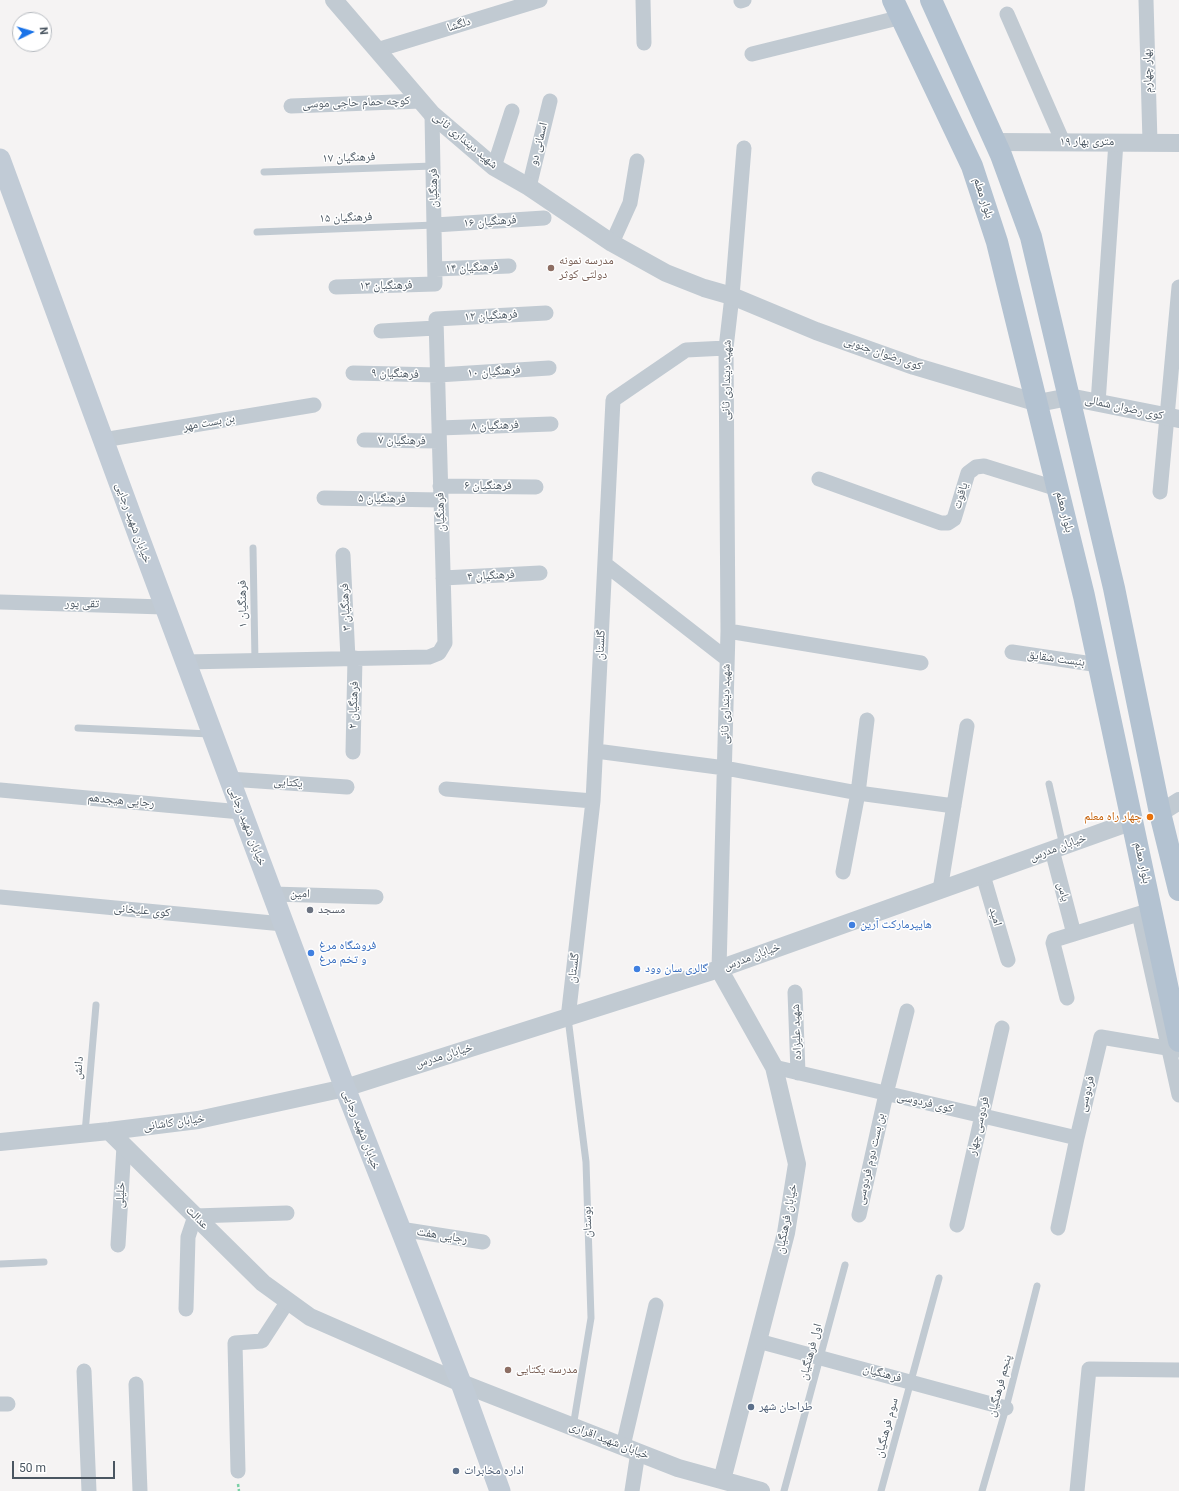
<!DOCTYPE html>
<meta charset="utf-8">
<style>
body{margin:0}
#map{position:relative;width:1179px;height:1491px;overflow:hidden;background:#f5f3f3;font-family:Roboto,sans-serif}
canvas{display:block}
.north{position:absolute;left:12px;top:12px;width:40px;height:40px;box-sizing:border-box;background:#fff;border:1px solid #b7bbc0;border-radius:50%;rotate:85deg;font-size:11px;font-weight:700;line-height:16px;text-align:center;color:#4a5661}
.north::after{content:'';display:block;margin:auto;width:14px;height:18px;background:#1a73e8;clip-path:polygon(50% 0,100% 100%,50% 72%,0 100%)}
.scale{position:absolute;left:12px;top:1461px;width:103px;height:18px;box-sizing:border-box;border:2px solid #4a5661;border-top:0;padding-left:5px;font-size:12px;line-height:14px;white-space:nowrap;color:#4a5661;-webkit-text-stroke:3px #fff;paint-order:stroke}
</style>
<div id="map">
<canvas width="1179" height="1491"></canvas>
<div class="north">N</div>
<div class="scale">50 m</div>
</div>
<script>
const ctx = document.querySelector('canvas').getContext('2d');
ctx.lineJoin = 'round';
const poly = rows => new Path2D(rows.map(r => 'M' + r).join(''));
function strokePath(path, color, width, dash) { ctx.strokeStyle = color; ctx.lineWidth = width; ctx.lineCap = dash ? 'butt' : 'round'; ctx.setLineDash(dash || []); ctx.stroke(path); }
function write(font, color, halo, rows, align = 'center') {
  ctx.font = font + ' Roboto,"Noto Naskh Arabic",sans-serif'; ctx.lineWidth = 3; ctx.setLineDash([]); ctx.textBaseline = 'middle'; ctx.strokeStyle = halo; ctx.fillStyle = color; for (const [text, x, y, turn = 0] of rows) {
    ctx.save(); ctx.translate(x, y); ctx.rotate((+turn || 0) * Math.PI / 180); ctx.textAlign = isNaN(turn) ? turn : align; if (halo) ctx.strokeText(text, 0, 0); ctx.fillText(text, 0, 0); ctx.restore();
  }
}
strokePath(poly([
 [238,1484,239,1491]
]), '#7ad0a6', 2.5, [3, 2]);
strokePath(poly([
 [264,172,433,166],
 [257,232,435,225],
 [253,548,255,661],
 [78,728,210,734],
 [1049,784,1063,846],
 [568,1018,586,1162,591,1318,573,1427],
 [85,1133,96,1005],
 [0,1264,44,1262],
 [784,1491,845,1265],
 [881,1491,939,1278],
 [982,1491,1006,1408,1037,1286]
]), '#c1cad2', 7);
strokePath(poly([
 [643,0,644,43],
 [1146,0,1150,142],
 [741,1,744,0],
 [1007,14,1063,142],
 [377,50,540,0],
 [752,54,902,17],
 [291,106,421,101],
 [494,167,512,111],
 [529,187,550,101],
 [435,225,544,218],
 [612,243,630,203,637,161],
 [436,269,509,266],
 [336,287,435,284,432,114],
 [381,331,436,328],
 [353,373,438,375,549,368],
 [1098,403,1116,142],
 [439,428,551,424],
 [103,440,314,405],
 [364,440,439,441],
 [819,479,941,523,948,523,954,519,968,473,976,467,984,466,1058,489],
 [440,486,536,487],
 [1160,492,1179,287],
 [324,498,441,500],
 [343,555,348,659],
 [605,564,727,659],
 [443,578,540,573],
 [0,602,164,607],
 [728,631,921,663],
 [1012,652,1099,665],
 [185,662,429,657,439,653,445,643,436,319,546,313],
 [596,751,725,768,858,793,954,806],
 [353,752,355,658],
 [229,779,347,787],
 [446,789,593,801],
 [0,790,241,812],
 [1052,850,1074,934],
 [843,872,858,793,867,720],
 [983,875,1008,960],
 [940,890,967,726],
 [272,894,376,897],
 [0,897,283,924],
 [1139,914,1179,1095],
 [719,969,728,631,726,348,732,296,744,148],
 [795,992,798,1073],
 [1067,998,1053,943,1054,940,1148,911],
 [568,1018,593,801,613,400,686,350,726,348],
 [774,1067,1077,1138],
 [859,1215,886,1094,907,1011],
 [957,1225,1002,1028],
 [1058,1228,1077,1138,1101,1037,1179,1050],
 [400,1229,483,1242],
 [118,1245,124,1146],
 [186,1309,188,1237,195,1216,287,1213],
 [758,1341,1006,1408],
 [84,1371,89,1491],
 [136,1384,140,1491],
 [0,1404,8,1404],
 [623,1446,656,1305],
 [238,1471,235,1343,262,1341,288,1301],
 [632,1491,638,1452],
 [1077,1491,1089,1369,1179,1370]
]), '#c1cad2', 15);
strokePath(poly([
 [334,0,432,114,494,167,529,187,612,243,666,273,704,288,732,296,816,331,914,366,1038,403,1069,397,1179,419],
 [995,142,1179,143],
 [1160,813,1179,801],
 [719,969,774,1067,797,1164,786,1233,722,1480],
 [109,1131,263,1283,310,1317,461,1383,678,1468,761,1491],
 [0,1142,109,1131,198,1120,345,1088,719,969,1133,821]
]), '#c1cad2', 18);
strokePath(poly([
 [0,159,139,537,345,1088,461,1383,500,1491]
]), '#c1cbd6', 21);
strokePath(poly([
 [893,0,972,166,997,242,1084,596,1179,1041],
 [931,0,1001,155,1031,237,1114,588,1160,813,1179,890]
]), '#b3c2d1', 22);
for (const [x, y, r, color] of [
 [551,268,4,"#8d6e63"],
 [1150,817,4,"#e8710a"],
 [310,910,4,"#6b7280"],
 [852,925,4,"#3f7fe0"],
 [311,953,4,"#3f7fe0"],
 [637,969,4,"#3f7fe0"],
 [508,1370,4,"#8d6e63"],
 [751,1407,4,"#5c6f8a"],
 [456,1471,4,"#5c6f8a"]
]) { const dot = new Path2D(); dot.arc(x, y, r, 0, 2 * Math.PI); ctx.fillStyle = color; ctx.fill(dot); strokePath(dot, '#fff', 1.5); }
write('12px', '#4a5661', '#fff', [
 ["دلگشا",459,25,-17],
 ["بهار چهارم",1148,71,-91],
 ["کوچه حمام حاجی موسی",356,103,-2],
 ["شهید دینداری ثانی",465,141,40],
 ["۱۹ متری بهار",1087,142],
 ["اسمانی دو",539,144,-76],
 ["فرهنگیان ۱۷",349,158,-2],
 ["فرهنگیان",434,188,-91],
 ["بلوار معلم",983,198,72],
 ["فرهنگیان ۱۵",346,218,-2],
 ["فرهنگیان ۱۶",490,222,-4],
 ["فرهنگیان ۱۴",472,268,-2],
 ["فرهنگیان ۱۳",386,286,-1],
 ["فرهنگیان ۱۲",491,316,-3],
 ["کوی رضوان جنوبی",883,354,19],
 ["فرهنگیان ۱۰",494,372,-4],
 ["فرهنگیان ۹",395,374,2],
 ["شهید دینداری ثانی",727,380,-89],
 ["کوی رضوان شمالی",1124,408,12],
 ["بن بست مهر",209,423,-10],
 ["فرهنگیان ۸",495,426,-2],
 ["فرهنگیان ۷",402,441,1],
 ["فرهنگیان ۶",488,486],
 ["یاقوت",961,496,-73],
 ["فرهنگیان ۵",382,499,1],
 ["فرهنگیان",441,512,-92],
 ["بلوار معلم",1064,512,76],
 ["خیابان شهید رجایی",133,523,70],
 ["فرهنگیان ۴",491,576,-3],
 ["تقی پور",82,604,1],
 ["فرهنگیان ۱",243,604,-91],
 ["فرهنگیان ۳",346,607,-93],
 ["گلستان",601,645,-87],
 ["بنبست شقایق",1056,659,8],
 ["شهید دینداری ثانی",726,704,-89],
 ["فرهنگیان ۲",354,705,-88],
 ["یکتایی",288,783,4],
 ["رجایی هیجدهم",121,801,5],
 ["خیابان شهید رجایی",247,826,69],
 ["خیابان مدرس",1058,848,-20],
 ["بلوار معلم",1142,863,78],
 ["یاس",1063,892,75],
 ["امین",300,894,2],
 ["کوی علیخانی",142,911,5],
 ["امید",995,917,73],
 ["خیابان مدرس",752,957,-20],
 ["گلستان",574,968,-83],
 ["شهید علیزاده",797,1032,-92],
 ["خیابان مدرس",444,1056,-17],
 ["دانش",79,1068,-85],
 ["فردوسی",1087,1094,-76],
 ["کوی فردوسی",925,1103,13],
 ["خیابان کاشانی",174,1123,-8],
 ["فردوسی چهار",979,1126,-77],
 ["خیابان شهید رجایی",361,1130,69],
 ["بن بست دوم فردوسی",871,1159,-77],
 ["خلیلی",121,1195,-87],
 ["عدالت",197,1218,45],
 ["خیابان فرهنگیان",787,1219,-79],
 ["بوستان",588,1222,-92],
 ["رجایی هفت",442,1236,9],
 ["اول فرهنگیان",811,1352,-75],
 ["فرهنگیان",882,1374,15],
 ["پنجم فرهنگیان",1000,1386,-75],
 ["سوم فرهنگیان",887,1428,-75],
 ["خیابان شهید اقراری",609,1441,21]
]);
write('12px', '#785e54', '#fff', [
 ["مدرسه نمونه",559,261],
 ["دولتی کوثر",559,275],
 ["مدرسه یکتایی",516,1370]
], 'left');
write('12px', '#c56008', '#fff', [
 ["چهار راه معلم",1142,817]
], 'right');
write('12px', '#5b616d', '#fff', [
 ["مسجد",318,910]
], 'left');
write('12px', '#366cbe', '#fff', [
 ["هایپرمارکت آرین",860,925],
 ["فروشگاه مرغ",319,946],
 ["و تخم مرغ",319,960],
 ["گالری سان وود",645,969]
], 'left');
write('12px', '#4e5e75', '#fff', [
 ["طراحان شهر",759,1407],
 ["اداره مخابرات",464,1471]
], 'left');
</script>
